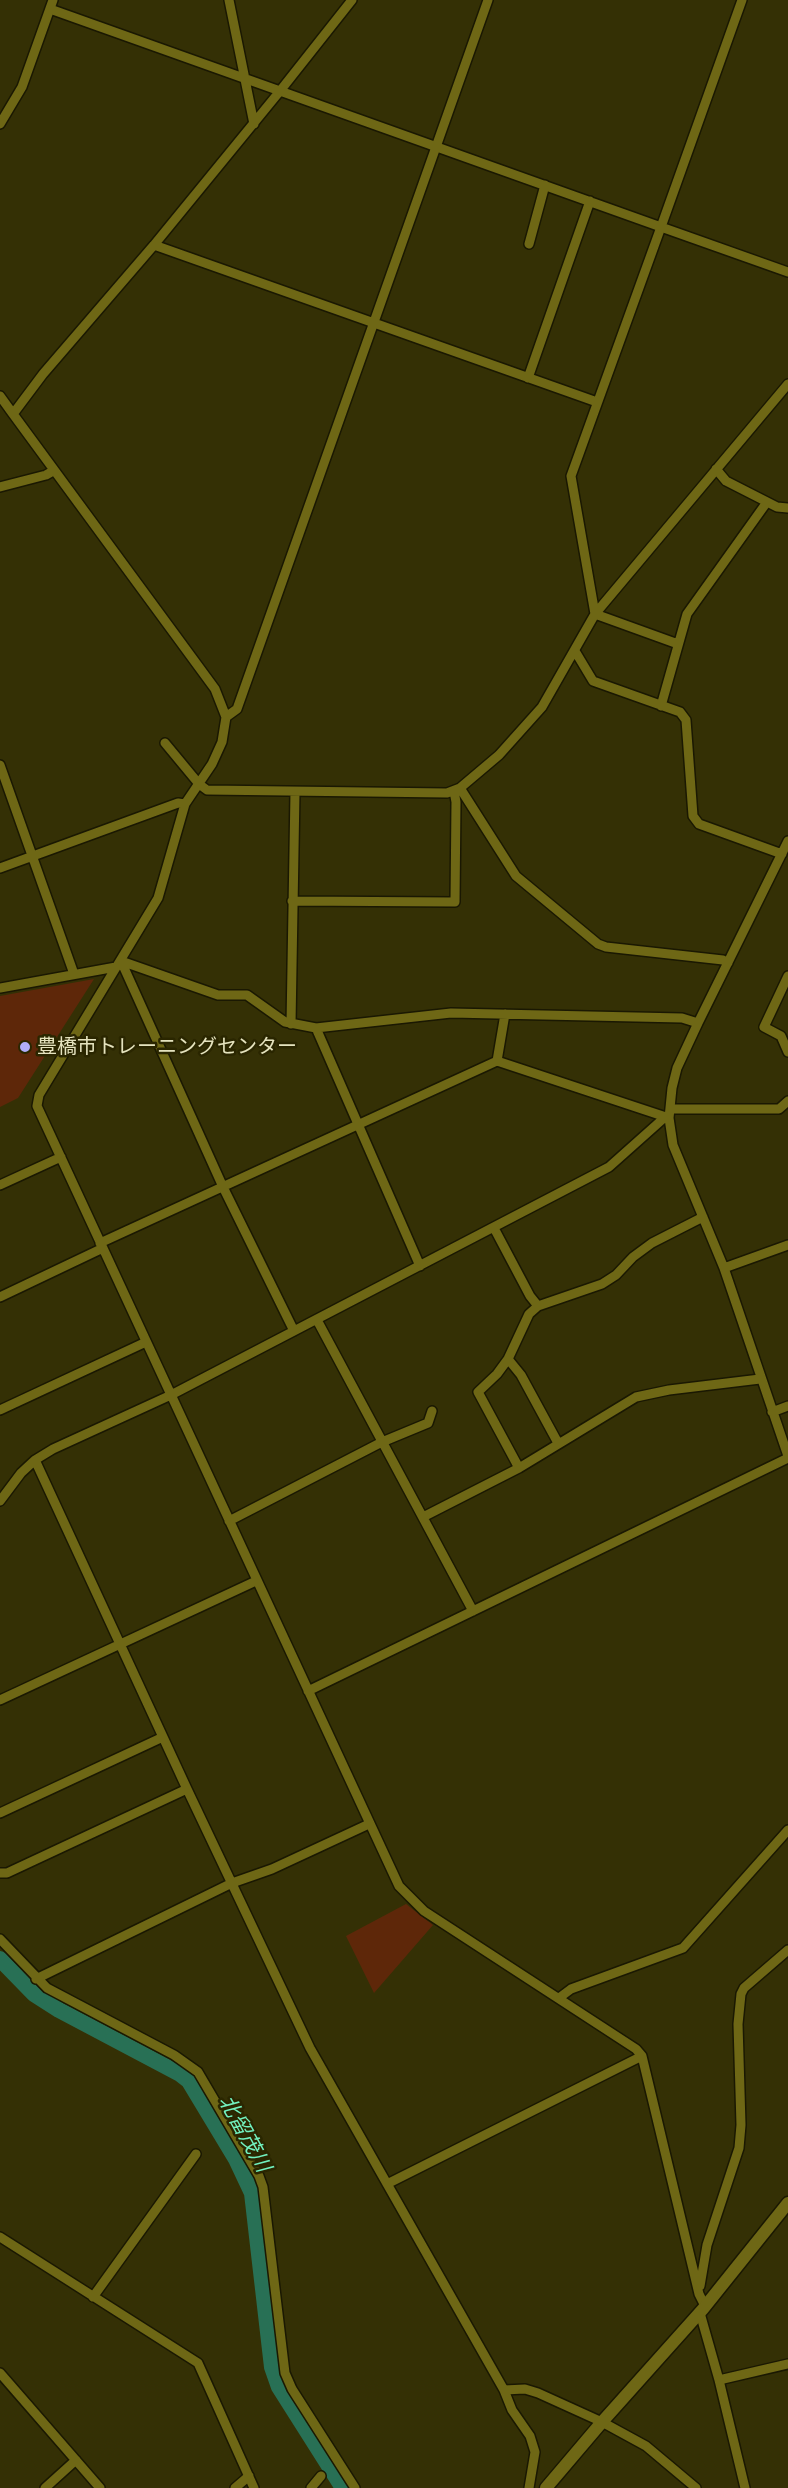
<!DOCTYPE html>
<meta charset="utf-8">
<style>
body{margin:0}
canvas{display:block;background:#343005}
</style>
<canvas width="788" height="2488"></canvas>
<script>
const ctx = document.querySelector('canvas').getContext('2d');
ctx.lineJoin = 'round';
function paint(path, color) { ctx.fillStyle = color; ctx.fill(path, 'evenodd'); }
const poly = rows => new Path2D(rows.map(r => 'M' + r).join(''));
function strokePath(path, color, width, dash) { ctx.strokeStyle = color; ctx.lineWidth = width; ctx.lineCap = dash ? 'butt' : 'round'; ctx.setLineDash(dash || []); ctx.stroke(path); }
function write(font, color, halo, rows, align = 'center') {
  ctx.font = font + ' "Fira Sans Condensed","Noto Sans JP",sans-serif'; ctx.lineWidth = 5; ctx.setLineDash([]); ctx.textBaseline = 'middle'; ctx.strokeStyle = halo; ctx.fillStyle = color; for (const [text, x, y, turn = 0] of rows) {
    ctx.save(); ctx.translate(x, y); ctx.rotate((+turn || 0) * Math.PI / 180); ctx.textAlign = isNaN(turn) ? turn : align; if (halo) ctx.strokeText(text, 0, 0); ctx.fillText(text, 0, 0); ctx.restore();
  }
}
paint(poly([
 [94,979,18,1098,0,1107,0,996],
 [406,1904,433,1925,374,1993,346,1936]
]), '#5e2709');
strokePath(poly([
 [0,1959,34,1994,59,2010,180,2074,189,2081,236,2159,252,2193,272,2367,279,2387,343,2488]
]), '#287055', 16);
const minor = poly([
 [229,0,254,124],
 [50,9,280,91,352,0],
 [0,124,22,87,53,0],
 [529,244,545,185],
 [154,245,597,402],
 [528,378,590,201],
 [0,396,13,414,43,374,154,245,280,91,661,227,742,0],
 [13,414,215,689,226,717,222,742,212,764,185,804,158,898,39,1095,37,1106,399,1886,424,1911,636,2049,642,2056,699,2294,705,2306],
 [716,469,726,481,777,507,788,508],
 [0,487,46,475,53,471],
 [678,644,595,614,571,476,661,227,788,272],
 [575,651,593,681,680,712,686,720,693,816,699,824,782,854],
 [661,706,687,614,767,502],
 [226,717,237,709,488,0],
 [165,743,199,784,207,790,447,793,460,788,499,755,542,707,595,614,788,384],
 [0,765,74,974],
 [460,788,516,876,598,944,606,947,723,960,728,963],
 [0,868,178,803,185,804],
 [292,901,455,902,456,802,454,791],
 [121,961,218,995,247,995,285,1022,316,1028,451,1013,682,1018,698,1023,788,841],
 [121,961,223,1187,294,1331],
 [788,976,764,1027,781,1036,788,1052],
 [0,988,116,967],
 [698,1023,677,1068,672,1088,669,1118,673,1145,724,1268,788,1456],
 [291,1024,295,792],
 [316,1028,420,1266],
 [497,1061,505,1014],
 [670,1109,779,1109,788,1101],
 [0,1185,61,1157],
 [494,1228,530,1296,538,1306,602,1284,616,1275,633,1257,652,1243,703,1217],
 [100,1243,497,1061,669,1118],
 [724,1268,788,1245],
 [0,1297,103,1248],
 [317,1320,473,1611],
 [508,1359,521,1375,558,1443],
 [0,1410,146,1342],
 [772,1412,788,1406],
 [35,1460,187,1789,310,2048,504,2390,512,2410,530,2436,535,2452,529,2488],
 [519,1468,478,1392,497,1374,508,1359,529,1314,538,1306],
 [0,1501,21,1473,35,1460,53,1449,171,1395,609,1167,664,1118],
 [423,1517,519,1468,636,1397,669,1390,760,1379],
 [229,1521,382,1442,428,1423,432,1411],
 [308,1691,788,1458],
 [0,1700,256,1581],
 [0,1813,163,1737],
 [0,1873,7,1873,187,1789],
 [0,1939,47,1988,174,2055,198,2072,259,2176,263,2187,285,2373,292,2389,355,2488],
 [36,1979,232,1883,272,1869,369,1824],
 [559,1998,571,1989,683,1948,788,1830],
 [387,2184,642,2056],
 [0,2237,198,2363,254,2488],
 [700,2286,707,2245,739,2148,741,2125,738,2024,741,1994,744,1988,788,1950],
 [93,2297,196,2154],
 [700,2313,719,2380,745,2488],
 [0,2373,100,2488],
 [719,2380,788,2364],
 [504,2390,525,2389,538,2393,602,2422,646,2446,696,2488],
 [45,2488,76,2460],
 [235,2488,249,2476],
 [311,2488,321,2476]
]);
const tertiary = poly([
 [546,2488,602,2422,703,2309,788,2203]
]);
strokePath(minor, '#1a1802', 12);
strokePath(tertiary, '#1a1802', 15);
strokePath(minor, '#6e6715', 9);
strokePath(tertiary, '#6e6715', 12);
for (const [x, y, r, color] of [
 [25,1047,6,"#b0aefa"]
]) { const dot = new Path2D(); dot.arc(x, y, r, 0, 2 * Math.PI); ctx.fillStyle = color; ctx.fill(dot); strokePath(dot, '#2a2600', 2); }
write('20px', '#e5e3be', '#2a2600', [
 ["豊橋市トレーニングセンター",37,1047]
], 'left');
write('italic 21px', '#72f1bf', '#2a2600', [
 ["北留茂川",244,2134,61]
]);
</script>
